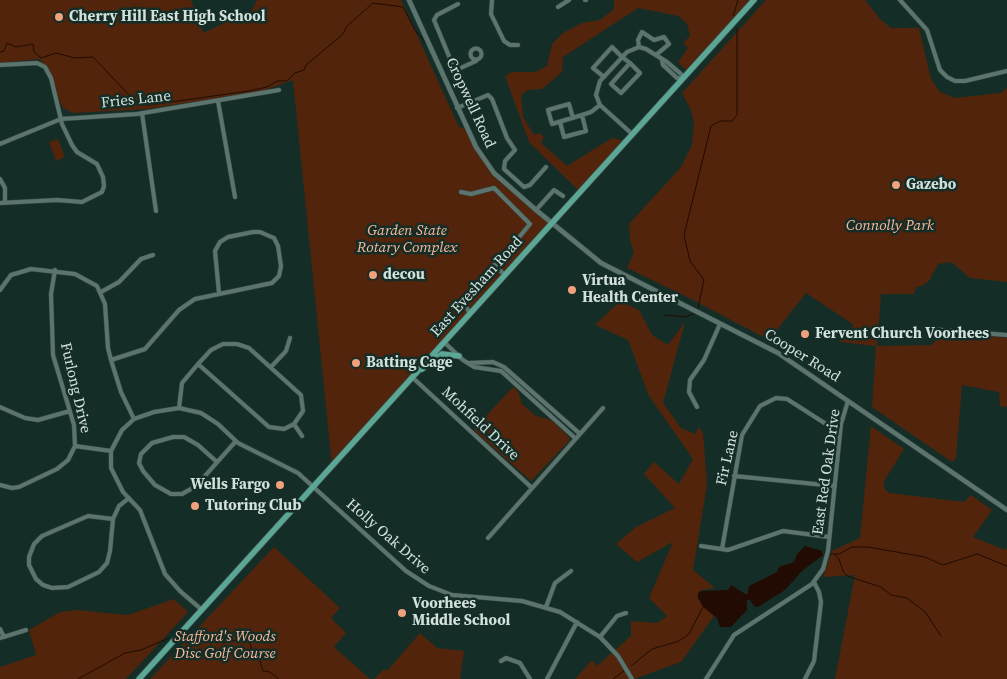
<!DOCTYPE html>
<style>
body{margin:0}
canvas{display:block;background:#152d27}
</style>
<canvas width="1007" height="679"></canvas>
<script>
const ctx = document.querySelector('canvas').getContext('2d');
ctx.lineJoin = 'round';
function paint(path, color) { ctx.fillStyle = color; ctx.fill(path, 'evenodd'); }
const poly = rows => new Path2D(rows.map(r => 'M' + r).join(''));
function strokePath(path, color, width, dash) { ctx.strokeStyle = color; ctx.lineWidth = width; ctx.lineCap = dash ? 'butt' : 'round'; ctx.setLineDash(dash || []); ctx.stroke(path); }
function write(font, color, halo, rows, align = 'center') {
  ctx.font = font + ' "Source Serif 4",serif'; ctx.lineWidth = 5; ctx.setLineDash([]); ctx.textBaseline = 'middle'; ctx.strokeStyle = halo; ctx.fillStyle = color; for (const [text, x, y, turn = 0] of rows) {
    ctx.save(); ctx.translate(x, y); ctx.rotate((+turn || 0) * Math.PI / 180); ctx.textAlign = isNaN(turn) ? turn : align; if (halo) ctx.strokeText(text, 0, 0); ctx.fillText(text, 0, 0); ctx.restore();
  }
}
paint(poly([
 [0,0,191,0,203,33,252,10,257,0,401,0,459,127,467,129,486,163,552,223,332,466,293,80,262,91,147,109,73,113,63,108,40,59,0,63],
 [614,0,754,0,688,72,678,62,688,48,683,43,690,36,687,24,679,16,638,8,563,57,562,72,542,89,528,90,521,95,523,117,534,135,540,133,544,137,541,143,567,166,612,138,626,141,580,192,529,142,505,76,512,72,535,72,547,66,552,44,563,33,582,23,600,20,614,9],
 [766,0,865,0,880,19,891,28,919,28,931,79,940,92,954,98,1001,93,1007,88,1007,282,970,278,951,262,938,264,929,281,922,286,916,287,914,294,881,294,877,346,931,345,945,332,1007,338,1007,407,1000,406,999,392,962,385,956,458,952,462,872,407,876,346,839,342,854,325,806,293,769,340,693,300,627,268,634,252,630,240,629,224,681,167,692,145,694,123,691,110,682,93],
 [58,139,65,157,56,161,49,142],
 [620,301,639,310,652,335,668,345,685,322,663,403,681,428,695,434,699,427,703,433,707,485,693,570,715,588,701,590,697,597,714,616,681,662,634,679,575,679,592,660,597,666,631,636,631,621,657,623,667,616,649,598,673,542,637,562,616,544,636,527,675,508,644,474,654,462,679,484,693,459,649,396,628,340,595,325],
 [513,387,518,391,522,404,536,416,551,420,569,437,569,441,531,481,478,434,474,429],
 [871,426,904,449,884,481,884,488,889,493,964,502,971,495,992,510,973,537,1005,550,1007,548,1007,679,835,679,855,575,823,577,832,551,860,538],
 [274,547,340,608,331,618,346,633,334,647,370,679,150,679],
 [174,599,188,612,126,679,0,679,0,667,36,655,29,630,60,612,76,610,128,615],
 [420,633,437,648,464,651,460,679,374,679,384,669,387,671]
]), '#51240b');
paint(poly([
 [805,546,822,551,823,555,802,571,785,590,758,607,755,607,750,600,747,600,747,610,731,627,720,627,717,618,703,607,698,598,698,593,701,591,728,590,731,585,747,595,749,586,777,572,779,567,794,562,797,554]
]), '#220b02');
strokePath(poly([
 [733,16,738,0],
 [0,52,4,51,7,43,16,47,33,44,34,52,41,58,56,53,75,58,93,57,132,98,140,104,149,105,249,91,267,87,277,81,287,81,295,73,304,70,306,65,343,34,347,26,373,3,403,7,415,30,425,42],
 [698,308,704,280,690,261,684,235,711,126,720,121,732,121,737,115,737,28],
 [664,315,686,317,695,313],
 [830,554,839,554,852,547,868,547,925,557,943,565,977,554,1007,566],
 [835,555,839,559,843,571,847,576,881,587,891,595,907,598,926,613,941,636],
 [187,634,213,636,223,643,247,638,251,646,251,655,261,656,260,661,263,671,270,672,279,679],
 [631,666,652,649,679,641,689,634,703,607],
 [78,679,125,653,141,650,169,638],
 [613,679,624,671]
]), '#220b02', 1);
const minor = poly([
 [492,0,491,14,504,41,510,45,518,45],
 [585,0,586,0],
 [900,0,927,30,940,70,947,77,955,81,965,81,1007,71],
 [458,4,437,15,434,20,468,102],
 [558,7,569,0],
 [639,47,638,40,642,32,654,40,664,37,669,44,656,55],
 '470.5 54a5.5 5.5 0 1 1 11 0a5.5 5.5 0 1 1-11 0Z',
 [662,60,663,65,677,78,683,78],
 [0,65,37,63,45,67,51,78,62,124,72,145,77,152,97,164,103,177,104,186,102,192,82,202,57,200,0,203],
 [454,71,476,61],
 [604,77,593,68,612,47,622,57,630,63,640,73,621,93,611,84,630,63],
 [218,101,235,197],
 [457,108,488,95,492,99,507,138,515,150,505,161,504,169,524,187,530,185,546,167],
 [142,113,156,211],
 [573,118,569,104,548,110,552,124,582,115,591,112,600,105],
 [560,122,564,137,586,131,582,115],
 [632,134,600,105,596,95,600,81,627,52,639,47,646,49,667,62,681,74,683,78],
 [0,144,61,119,137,114,279,90],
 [0,179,5,188,5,202],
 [461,192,471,194,494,188,530,224,464,304,470,313],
 [536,210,554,190,563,196],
 [494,265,505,275],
 [0,290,11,275,31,269,75,274,97,286,105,304,108,348,111,360,121,392,134,419],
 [101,292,119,282,141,259,153,255],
 [929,329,1007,335],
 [444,342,463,360,474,367,501,371,575,438],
 [223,344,237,344,249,348,301,395,303,411,294,424,284,429,269,427,198,364,211,350,223,344],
 [111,360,145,349,179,310,195,299,272,283,279,276,281,266,278,246,274,238,260,232,253,232,228,237,220,242,215,251,219,293],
 [469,363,493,362,504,367,579,433],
 [271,367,286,351,290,338],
 [412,377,532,488],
 [0,407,25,418,38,420,70,411],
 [697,407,689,392,690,380,704,360,720,324],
 [179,408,182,383,198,364],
 [294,424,302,436],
 [75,446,111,451],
 [217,462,198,445,184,437,173,437,152,443,141,454,139,463,143,471,155,485,171,494,182,494,196,486,236,441],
 [734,476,835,486],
 [0,485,12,488,19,487,57,469,68,460,75,446,74,425,53,355,51,294,55,270],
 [88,516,113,519,110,551,107,563,99,572,68,587,52,588,43,585,36,579,29,565,29,557,34,544,42,536,88,516],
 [113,519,119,506,129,498],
 [488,538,603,408],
 [701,546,728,550,783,531,829,537],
 [722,549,742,435,760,406,776,398,787,399,840,433],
 [546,607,555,583,571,571],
 [202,610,180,591,165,574,140,510,123,492,111,468,111,451,122,430,134,419,154,412,179,408,201,413,218,424,238,443,298,473,406,571,429,586,452,595,522,601,560,612,600,637,618,656,632,679],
 [0,629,4,637],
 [600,637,617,616,626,613],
 [0,638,26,630],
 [501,661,506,658,520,663,530,679],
 [547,679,577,622],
 [706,679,734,635,812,584,823,569,828,551,841,424,848,401],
 [805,679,814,661,821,602,819,592,814,582]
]);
const tertiary = poly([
 [409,0,476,147,494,173,536,210,601,263,778,353,1007,510]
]);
const primary = poly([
 [422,369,442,354,459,356],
 [139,679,754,0]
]);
strokePath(minor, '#384a45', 5);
strokePath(tertiary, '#384a45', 5.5);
strokePath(primary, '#384a45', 7);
strokePath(minor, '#5b746d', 4);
strokePath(tertiary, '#5b746d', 4.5);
strokePath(primary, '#5ca696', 5.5);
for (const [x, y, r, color] of [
 [59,17,5,"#f1a17b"],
 [896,185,5,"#f1a17b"],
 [373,275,5,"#f1a17b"],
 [572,290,5,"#f1a17b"],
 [805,334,5,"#f1a17b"],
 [356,363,5,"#f1a17b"],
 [280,485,5,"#f1a17b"],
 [195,506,5,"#f1a17b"],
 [402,613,5,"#f1a17b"]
]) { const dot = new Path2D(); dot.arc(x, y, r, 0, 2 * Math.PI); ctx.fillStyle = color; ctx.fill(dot); strokePath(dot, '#152d27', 2); }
write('bold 15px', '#d3e1dd', '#152d27', [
 ["Cherry Hill East High School",69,17],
 ["Gazebo",906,185],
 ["decou",383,275],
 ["Virtua",582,281],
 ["Health Center",582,298],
 ["Fervent Church Voorhees",815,334],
 ["Batting Cage",366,363],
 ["Wells Fargo",270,485,"right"],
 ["Tutoring Club",205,506],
 ["Voorhees",412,604],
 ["Middle School",412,621]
], 'left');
write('15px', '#d3e1dd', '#152d27', [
 ["Fries Lane",136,100,-6],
 ["Cropwell Road",470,103,65],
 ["East Evesham Road",477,287,-48],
 ["Cooper Road",802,356,32],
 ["Furlong Drive",75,388,77],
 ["Mohfield Drive",480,424,43],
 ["Fir Lane",728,458,-77],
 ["East Red Oak Drive",827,472,-82],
 ["Holly Oak Drive",388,537,41]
]);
write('italic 15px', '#fab99b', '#152d27', [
 ["Connolly Park",890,226],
 ["Garden State",407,231],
 ["Rotary Complex",407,248],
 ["Stafford's Woods",225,637],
 ["Disc Golf Course",225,654]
]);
</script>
